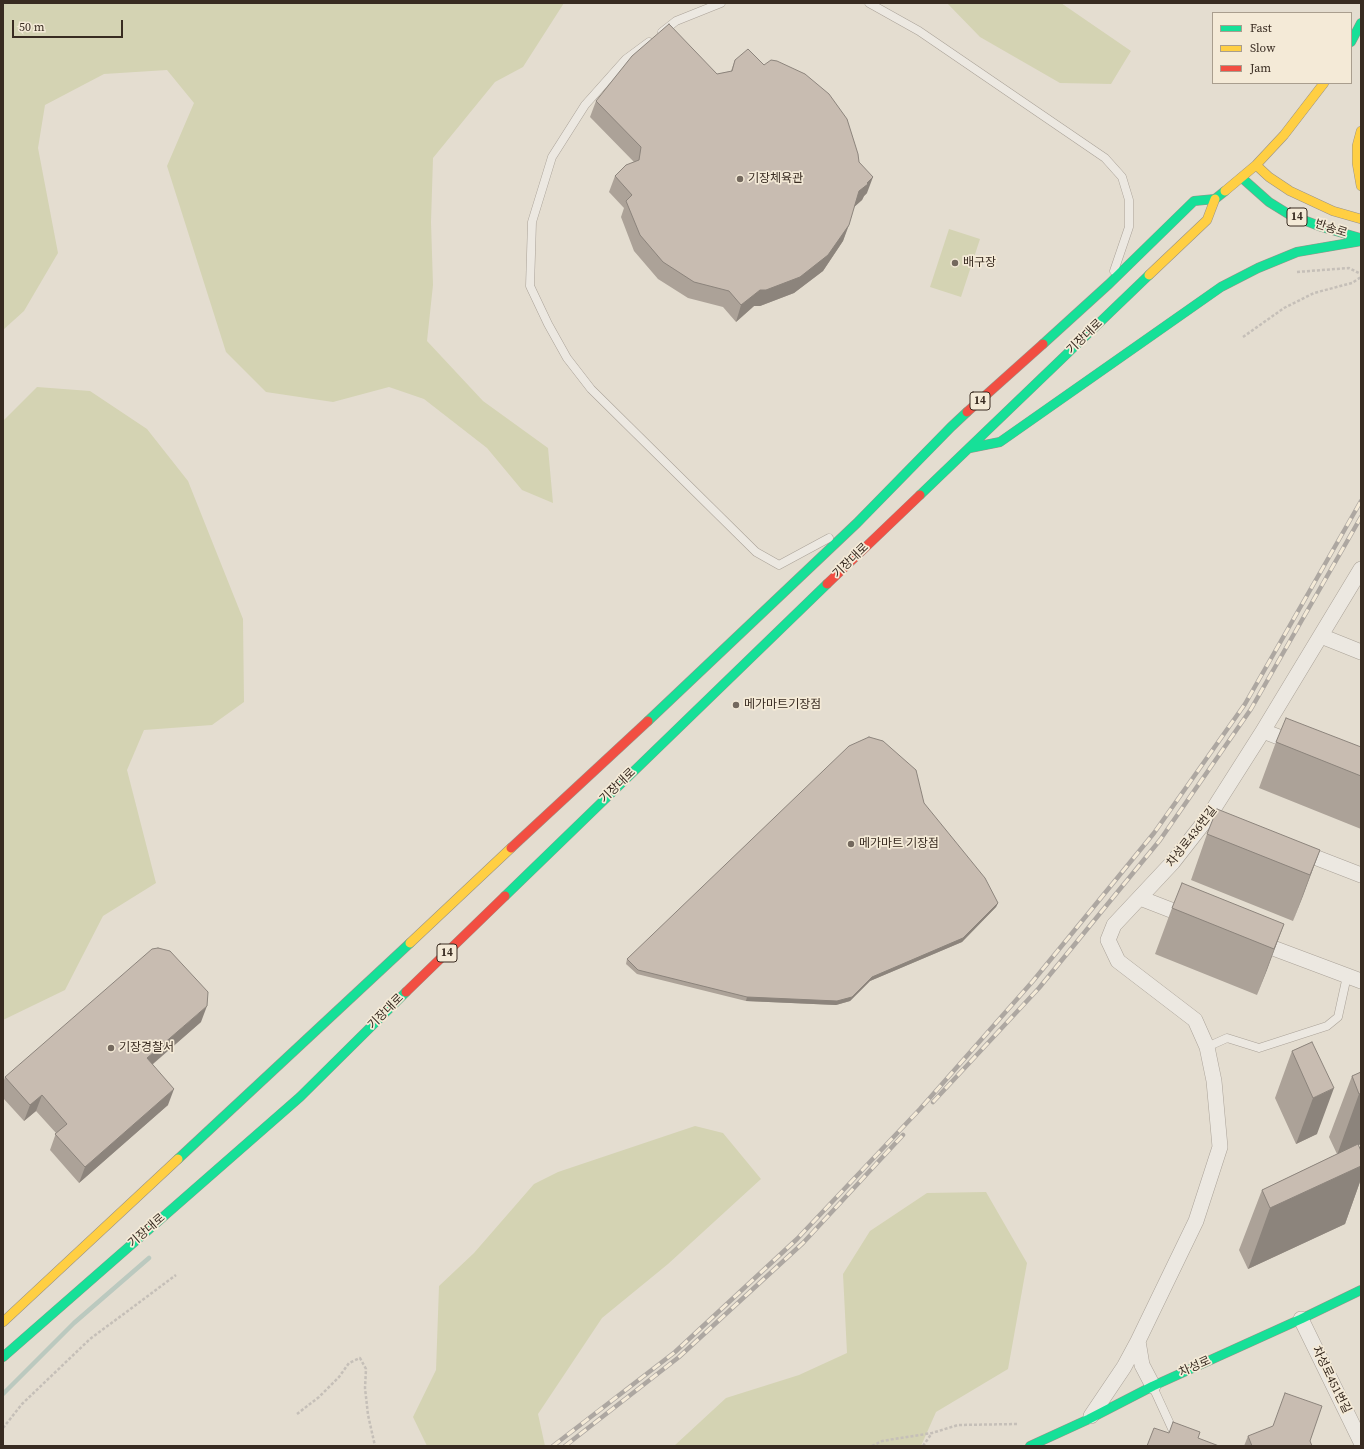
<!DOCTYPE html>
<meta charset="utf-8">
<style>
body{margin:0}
#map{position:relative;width:1364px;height:1449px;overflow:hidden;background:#e4ddd0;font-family:"Source Serif 4",serif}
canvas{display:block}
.frame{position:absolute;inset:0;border:4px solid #382b21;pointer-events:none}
.legend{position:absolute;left:1212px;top:12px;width:140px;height:72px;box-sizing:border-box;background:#f4ead7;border:1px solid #a99e8e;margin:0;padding:5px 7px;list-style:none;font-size:12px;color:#382b21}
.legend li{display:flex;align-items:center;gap:8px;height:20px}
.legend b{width:20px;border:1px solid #a99e8e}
.scale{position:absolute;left:12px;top:20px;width:111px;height:18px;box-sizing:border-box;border:2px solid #382b21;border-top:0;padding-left:5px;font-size:12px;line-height:14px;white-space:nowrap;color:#382b21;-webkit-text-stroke:3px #f4ead7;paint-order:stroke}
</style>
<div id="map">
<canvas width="1364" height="1449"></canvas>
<div class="frame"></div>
<ul class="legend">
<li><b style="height:5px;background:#16e098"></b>Fast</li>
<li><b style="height:5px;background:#ffcf43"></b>Slow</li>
<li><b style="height:5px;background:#f24e42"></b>Jam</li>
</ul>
<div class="scale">50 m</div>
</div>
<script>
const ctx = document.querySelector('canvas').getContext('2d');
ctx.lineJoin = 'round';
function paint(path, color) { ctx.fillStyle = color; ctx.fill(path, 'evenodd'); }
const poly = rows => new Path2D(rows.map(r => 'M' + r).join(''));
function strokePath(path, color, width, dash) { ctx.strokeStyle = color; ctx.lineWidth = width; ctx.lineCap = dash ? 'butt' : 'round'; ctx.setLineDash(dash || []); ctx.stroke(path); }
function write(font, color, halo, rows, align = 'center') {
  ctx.font = font + ' "Source Serif 4","Noto Sans KR",serif'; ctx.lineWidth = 3.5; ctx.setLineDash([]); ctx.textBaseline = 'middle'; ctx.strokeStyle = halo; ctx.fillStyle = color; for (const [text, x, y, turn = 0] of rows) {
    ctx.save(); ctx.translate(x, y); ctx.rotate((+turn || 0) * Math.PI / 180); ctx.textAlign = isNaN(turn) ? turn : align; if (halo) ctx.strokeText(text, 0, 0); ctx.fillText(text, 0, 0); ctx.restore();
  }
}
paint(poly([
 [3,3,564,3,523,67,495,82,433,158,431,222,433,285,427,341,483,401,548,448,553,503,522,490,487,448,424,399,389,387,333,402,266,392,226,352,167,166,194,103,167,70,104,74,45,105,38,148,58,253,24,311,3,330],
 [947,3,1061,3,1131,51,1111,84,1060,83,980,37],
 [949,229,980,239,961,297,930,287],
 [37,387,90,391,147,429,188,481,243,619,244,702,212,725,144,730,127,770,156,883,103,916,65,990,3,1020,3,421],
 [695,1126,723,1133,761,1179,668,1264,602,1318,538,1414,545,1446,427,1446,413,1417,436,1370,439,1286,474,1253,534,1184,558,1172],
 [986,1192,1027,1263,1008,1369,936,1412,921,1446,674,1446,726,1398,799,1375,847,1353,843,1274,870,1231,927,1193]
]), '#d4d3b3');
strokePath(poly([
 [3,1394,74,1323,149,1258]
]), '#bbc9bf', 4.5);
const lane = poly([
 [869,3,919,31,1105,158,1122,177,1129,200,1129,227,1114,271],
 [662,32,676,21,721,3],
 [649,42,626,59,585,105,552,157,532,222,530,286,548,324,567,358,591,389,756,552,779,565,829,538],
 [1207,1047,1227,1038,1259,1048,1327,1026,1338,1017,1347,976],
 [1153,1387,1175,1435]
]);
const street = poly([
 [1321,636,1361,652],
 [1263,731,1297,744],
 [1299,851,1361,875],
 [1140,898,1189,917],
 [1257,942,1361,981],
 [1301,1319,1361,1442],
 [1153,1386,1142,1365,1138,1341,1196,1221,1220,1147,1214,1081,1207,1047,1195,1020,1118,961,1108,940,1114,925,1173,862,1209,816,1263,731,1361,569],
 [1091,1416,1124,1367,1138,1341]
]);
const fast = poly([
 [1351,42,1361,23],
 [1242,178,1269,202,1290,215,1322,227,1360,238],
 [1043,344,1109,284,1194,201,1215,199,1225,191],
 [970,448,1000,442,1221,287,1258,268,1297,252,1361,241],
 [920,495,1149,275],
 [648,721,857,523,951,427,967,412],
 [505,896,827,584],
 [178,1159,410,943],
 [3,1357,300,1097,406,992],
 [1030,1446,1089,1419,1153,1386,1301,1319,1361,1290]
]);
const slow = poly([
 [1361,131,1357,146,1357,163,1361,186],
 [1256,165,1284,135,1324,83],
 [1225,191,1256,165,1269,177,1290,191,1333,211,1361,219],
 [1149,275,1207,220,1215,199],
 [410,943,511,848],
 [3,1322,178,1159]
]);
const jam = poly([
 [967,412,1043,344],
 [827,584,920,495],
 [511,848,648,721],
 [406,992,505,896]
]);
strokePath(lane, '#aaa298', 9);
strokePath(street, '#aaa298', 16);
strokePath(fast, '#999288', 10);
strokePath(slow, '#999288', 10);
strokePath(jam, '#999288', 10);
strokePath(poly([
 [1297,272,1349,268,1361,274],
 [1243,337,1284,308,1314,293,1352,283,1361,277],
 [297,1414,319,1397,339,1377,349,1363,360,1358,366,1369,365,1388,368,1415,375,1446],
 [3,1428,22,1404,90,1339,176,1275],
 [872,1446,882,1441,932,1433,958,1425,1019,1424],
 [923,1446,932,1433]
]), '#c5bfb8', 2.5, [3, 2]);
strokePath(lane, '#ece8e1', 8);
strokePath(street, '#ece8e1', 15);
strokePath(fast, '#16e098', 9);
strokePath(slow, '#ffcf43', 9);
strokePath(jam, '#f24e42', 9);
const rail = poly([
 [933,1102,1039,988,1160,840,1251,709,1361,517],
 [553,1446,675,1352,797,1239,920,1109,1033,981,1154,833,1245,704,1361,501],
 [565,1446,679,1357,803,1243,903,1135]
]);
strokePath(rail, '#ada7a1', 4.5);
strokePath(rail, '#f4ead7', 3, [9]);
paint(poly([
 [735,60,859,162,867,193,864,196,862,200,854,207,843,241,823,271,794,293,760,306,754,306,736,322,723,307,688,298,658,279,634,251,621,217,624,208,609,192,615,176,634,162,590,117,596,101,731,71],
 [1276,742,1361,747,1361,829,1259,788],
 [924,803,998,903,996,907,962,942,870,981,850,1001,836,1005,746,1001,637,974,626,964,627,959],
 [1207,834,1320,850,1293,921,1191,880],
 [1172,908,1284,924,1257,995,1155,954],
 [201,1022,152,1065,168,1105,79,1183,50,1150,56,1133,36,1111,24,1121,3,1098,3,1083,5,1077],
 [1312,1042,1317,1134,1296,1144,1275,1098,1292,1051],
 [1361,1072,1361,1144,1358,1145,1361,1151,1361,1179,1345,1224,1248,1269,1239,1250,1262,1190,1337,1154,1329,1137,1352,1076],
 [1248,1436,1310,1441,1312,1446,1244,1446]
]), '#aca298');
paint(poly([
 [873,177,867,193,864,196,862,200,853,208,859,191],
 [849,225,843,241,823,271,794,293,760,306,754,306,736,322,741,305,760,290],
 [1320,850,1303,896,1293,921,1310,875],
 [998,903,996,907,962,942,870,981,850,1001,836,1005,746,1001,747,997],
 [1284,924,1267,970,1257,995,1274,949],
 [207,1006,201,1022,141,1074,147,1058],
 [1334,1088,1317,1134,1296,1144,1313,1098],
 [174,1089,168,1105,79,1183,85,1167],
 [1361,1093,1361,1144,1337,1155,1359,1094],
 [42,1095,36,1111,24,1121,30,1105],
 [1361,1166,1361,1179,1345,1224,1248,1269,1270,1208]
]), '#8c847c');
const building = poly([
 [669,24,717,74,732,71,735,60,748,49,764,65,771,60,777,61,805,74,829,94,847,119,858,154,859,162,873,177,867,183,868,184,859,191,849,225,828,255,800,277,766,290,760,290,741,305,729,291,694,282,663,262,640,235,626,201,632,195,615,176,626,165,639,160,641,147,596,101,632,56,669,24],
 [1286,718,1361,747,1361,776,1276,742,1286,718],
 [869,737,883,741,916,770,924,803,985,878,998,903,963,938,872,977,852,997,837,1001,747,997,638,970,627,959,849,746,869,737],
 [1217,809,1320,850,1310,875,1207,834,1217,809],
 [1182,883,1284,924,1274,949,1172,908,1182,883],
 [158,948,170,951,208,992,207,1006,147,1058,174,1089,85,1167,55,1134,67,1124,42,1095,30,1105,5,1077,152,949,158,948],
 [1312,1042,1334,1088,1313,1098,1292,1051,1312,1042],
 [1361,1072,1361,1093,1359,1094,1352,1076,1361,1072],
 [1358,1144,1361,1151,1361,1166,1270,1208,1262,1190,1358,1144],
 [1285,1393,1322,1406,1310,1441,1312,1446,1252,1446,1248,1436,1273,1426,1285,1393],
 [1173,1422,1200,1432,1198,1438,1219,1446,1147,1446,1154,1428,1169,1433,1173,1422]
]);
paint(building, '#c8bcb1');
strokePath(building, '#8c847c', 1);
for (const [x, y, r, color] of [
 [740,179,4,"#74695e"],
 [955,263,4,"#74695e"],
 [736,705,4,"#74695e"],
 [851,844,4,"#74695e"],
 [111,1048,4,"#74695e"]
]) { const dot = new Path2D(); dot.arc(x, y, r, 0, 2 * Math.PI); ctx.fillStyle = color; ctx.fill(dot); strokePath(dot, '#f4ead7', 1.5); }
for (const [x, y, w] of [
 [1297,217,20],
 [980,401,20],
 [447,953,20]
]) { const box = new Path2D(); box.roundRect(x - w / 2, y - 9, w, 18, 3); ctx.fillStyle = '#f4ead7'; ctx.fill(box); strokePath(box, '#382b21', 1); }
write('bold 11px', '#382b21', null, [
 ["14",1297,217],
 ["14",980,401],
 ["14",447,953]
]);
write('12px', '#382b21', '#f4ead7', [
 ["기장체육관",748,179],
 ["배구장",963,263],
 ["메가마트기장점",744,705],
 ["메가마트 기장점",859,844],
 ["기장경찰서",119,1048]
], 'left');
write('12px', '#382b21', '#f4ead7', [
 ["반송로",1331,229,18],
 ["기장대로",1085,337,-44],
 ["기장대로",851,561,-44],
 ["기장대로",618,786,-44],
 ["차성로436번길",1192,837,-52],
 ["기장대로",386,1012,-45],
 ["기장대로",147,1231,-41],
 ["차성로",1195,1367,-24],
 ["차성로451번길",1331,1380,64]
]);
</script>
